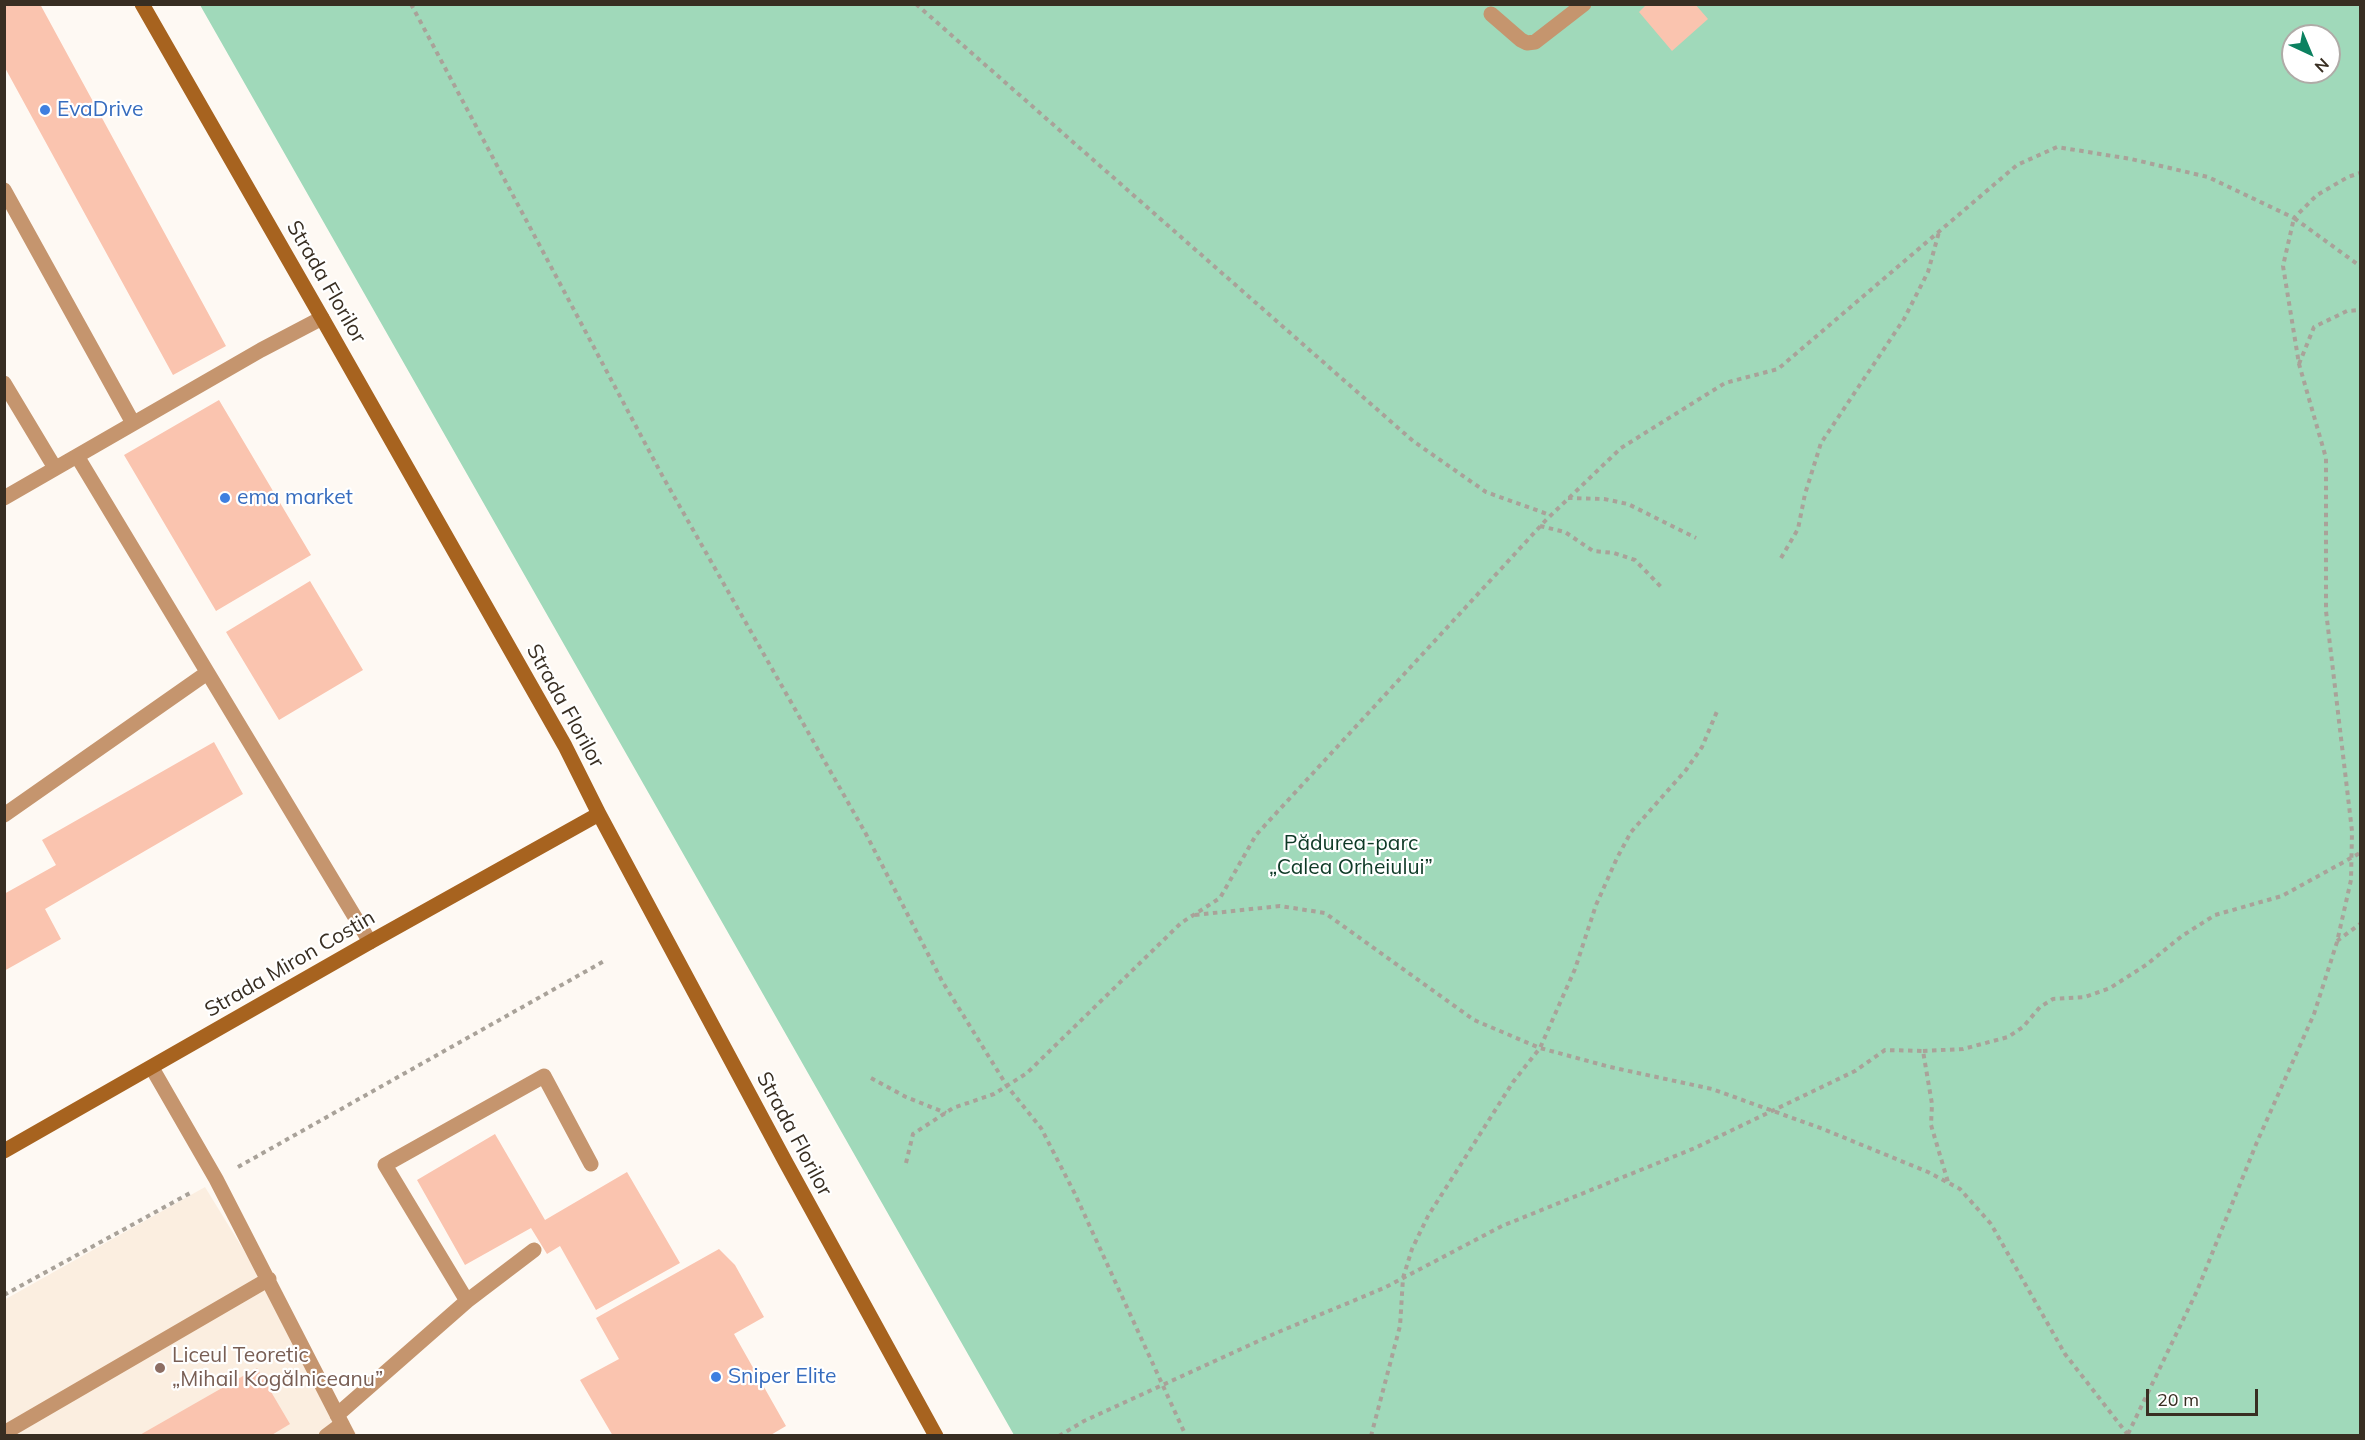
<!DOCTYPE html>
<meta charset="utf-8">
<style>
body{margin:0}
#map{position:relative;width:2365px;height:1440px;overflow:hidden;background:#fef9f3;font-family:Mulish,sans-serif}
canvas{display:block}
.frame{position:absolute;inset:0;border:6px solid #382e22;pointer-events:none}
.north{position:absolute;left:2281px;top:24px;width:60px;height:60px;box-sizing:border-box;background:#fff;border:2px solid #afaba7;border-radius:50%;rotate:136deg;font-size:16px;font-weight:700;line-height:24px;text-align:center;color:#382e22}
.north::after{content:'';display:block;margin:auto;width:21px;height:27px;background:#0c8160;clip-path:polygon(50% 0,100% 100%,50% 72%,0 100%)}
.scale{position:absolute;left:2146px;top:1389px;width:112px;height:27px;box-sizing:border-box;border:3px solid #382e22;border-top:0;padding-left:8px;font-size:18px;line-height:21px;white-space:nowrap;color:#382e22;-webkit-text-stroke:4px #fff;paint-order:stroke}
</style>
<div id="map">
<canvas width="2365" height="1440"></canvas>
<div class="frame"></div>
<div class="north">N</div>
<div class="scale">20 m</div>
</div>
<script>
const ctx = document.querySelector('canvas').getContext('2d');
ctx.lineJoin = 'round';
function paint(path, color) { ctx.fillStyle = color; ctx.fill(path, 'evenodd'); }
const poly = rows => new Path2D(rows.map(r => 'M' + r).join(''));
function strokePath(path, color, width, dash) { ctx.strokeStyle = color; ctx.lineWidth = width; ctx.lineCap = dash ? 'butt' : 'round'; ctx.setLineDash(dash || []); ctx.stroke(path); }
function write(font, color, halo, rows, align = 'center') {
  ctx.font = font + ' Mulish,sans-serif'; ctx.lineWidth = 4.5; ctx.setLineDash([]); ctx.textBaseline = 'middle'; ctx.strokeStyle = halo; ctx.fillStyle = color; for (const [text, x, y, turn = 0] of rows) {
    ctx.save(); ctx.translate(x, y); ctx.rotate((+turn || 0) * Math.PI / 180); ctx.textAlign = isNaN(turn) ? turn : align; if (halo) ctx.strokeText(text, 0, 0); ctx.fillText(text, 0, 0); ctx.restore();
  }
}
paint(poly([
 [205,1187,357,1435,5,1435,4,1300]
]), '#fbeee0');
paint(poly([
 [200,5,2360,5,2360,1435,1014,1435],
 [2293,36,2329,36,2329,72,2293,72]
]), '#a0d9ba');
paint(poly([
 [4,4,40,4,226,346,173,375,4,66],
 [1647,4,1695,4,1708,19,1672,51,1639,12],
 [219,400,311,555,216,611,124,455],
 [310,581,363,670,279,720,226,632],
 [214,742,243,794,45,909,61,939,4,971,4,894,56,865,42,840],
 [495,1134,545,1220,627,1172,680,1263,596,1310,560,1246,547,1254,531,1228,465,1265,417,1180],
 [719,1249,735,1265,764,1317,734,1334,786,1426,769,1436,613,1436,580,1380,619,1359,596,1318],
 [257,1368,290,1424,270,1436,138,1436]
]), '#fac4af');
strokePath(poly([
 [411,4,663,477,866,834,942,981,1007,1086,1041,1128,1075,1194,1186,1436],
 [916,4,1413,441,1486,492,1550,515],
 [2299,364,2314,327,2347,311,2360,310],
 [1568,498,1604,499,1628,504,1696,538],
 [1540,526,1565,532,1593,551,1614,553,1635,560,1662,588],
 [1781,558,1798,529,1805,494,1821,443,1904,319,1928,272,1939,232],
 [1195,915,1280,906,1325,913,1474,1020,1540,1048,1610,1067,1712,1089,1823,1129,1928,1172,1960,1189,1991,1224,2065,1354,2128,1435],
 [2337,941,2360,924],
 [1923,1051,1963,1049,2008,1037,2023,1027,2040,1007,2053,999,2085,997,2110,988,2146,965,2182,936,2215,915,2282,896,2360,853],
 [871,1078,906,1097,946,1113],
 [906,1163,913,1134,953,1108,994,1094,1027,1073,1181,923,1220,898,1256,835,1546,520,1621,448,1725,383,1778,369,2017,165,2057,147,2131,159,2208,177,2294,218,2317,195,2348,177,2360,173],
 [238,1167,606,960],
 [4,1295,192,1192],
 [2128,1434,2197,1291,2257,1142,2314,1014,2337,942,2351,880,2352,831,2326,611,2326,458,2299,364,2283,266,2294,218,2360,266],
 [1059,1436,1084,1421,1276,1333,1384,1288,1502,1226,1695,1148,1855,1071,1885,1050,1923,1051,1932,1104,1931,1125,1948,1182],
 [1371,1436,1400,1326,1403,1278,1412,1249,1428,1216,1456,1172,1513,1082,1540,1048,1575,969,1596,905,1617,858,1631,832,1686,770,1702,747,1718,709]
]), '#a9a299', 4, [4.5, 4.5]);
strokePath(poly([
 [1491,14,1521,40,1527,43,1535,42,1584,4],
 [4,190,133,423],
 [4,383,55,468],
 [77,456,370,942],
 [4,498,261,350,322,318],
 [4,815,207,673],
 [152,1068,216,1179,348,1436],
 [467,1301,385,1165,544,1076,591,1164],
 [337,1415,467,1301,534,1250],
 [4,1433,269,1279],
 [326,1436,342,1424]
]), '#c5956e', 15);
strokePath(poly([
 [142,4,322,318,565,746,599,814,785,1161,936,1436],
 [4,1151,370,942,599,814]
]), '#a7631f', 15);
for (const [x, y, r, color] of [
 [45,110,6,"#3f7fe0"],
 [225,498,6,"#3f7fe0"],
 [160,1368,6,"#8d6e63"],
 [716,1377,6,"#3f7fe0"]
]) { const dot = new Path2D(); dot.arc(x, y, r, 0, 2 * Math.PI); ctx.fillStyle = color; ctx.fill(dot); strokePath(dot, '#fff', 2); }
write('21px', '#366cbe', '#fff', [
 ["EvaDrive",57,110],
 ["ema market",237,498],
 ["Sniper Elite",728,1377]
], 'left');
write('21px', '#382e22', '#fff', [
 ["Strada Florilor",326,282,60],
 ["Strada Florilor",565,706,61],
 ["Strada Miron Costin",290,964,-30],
 ["Strada Florilor",794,1134,62]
]);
write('21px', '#0e3926', '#fff', [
 ["Pădurea-parc",1351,844],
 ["„Calea Orheiului”",1351,868]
]);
write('21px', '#785e54', '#fff', [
 ["Liceul Teoretic",172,1356],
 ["„Mihail Kogălniceanu”",172,1380]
], 'left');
</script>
